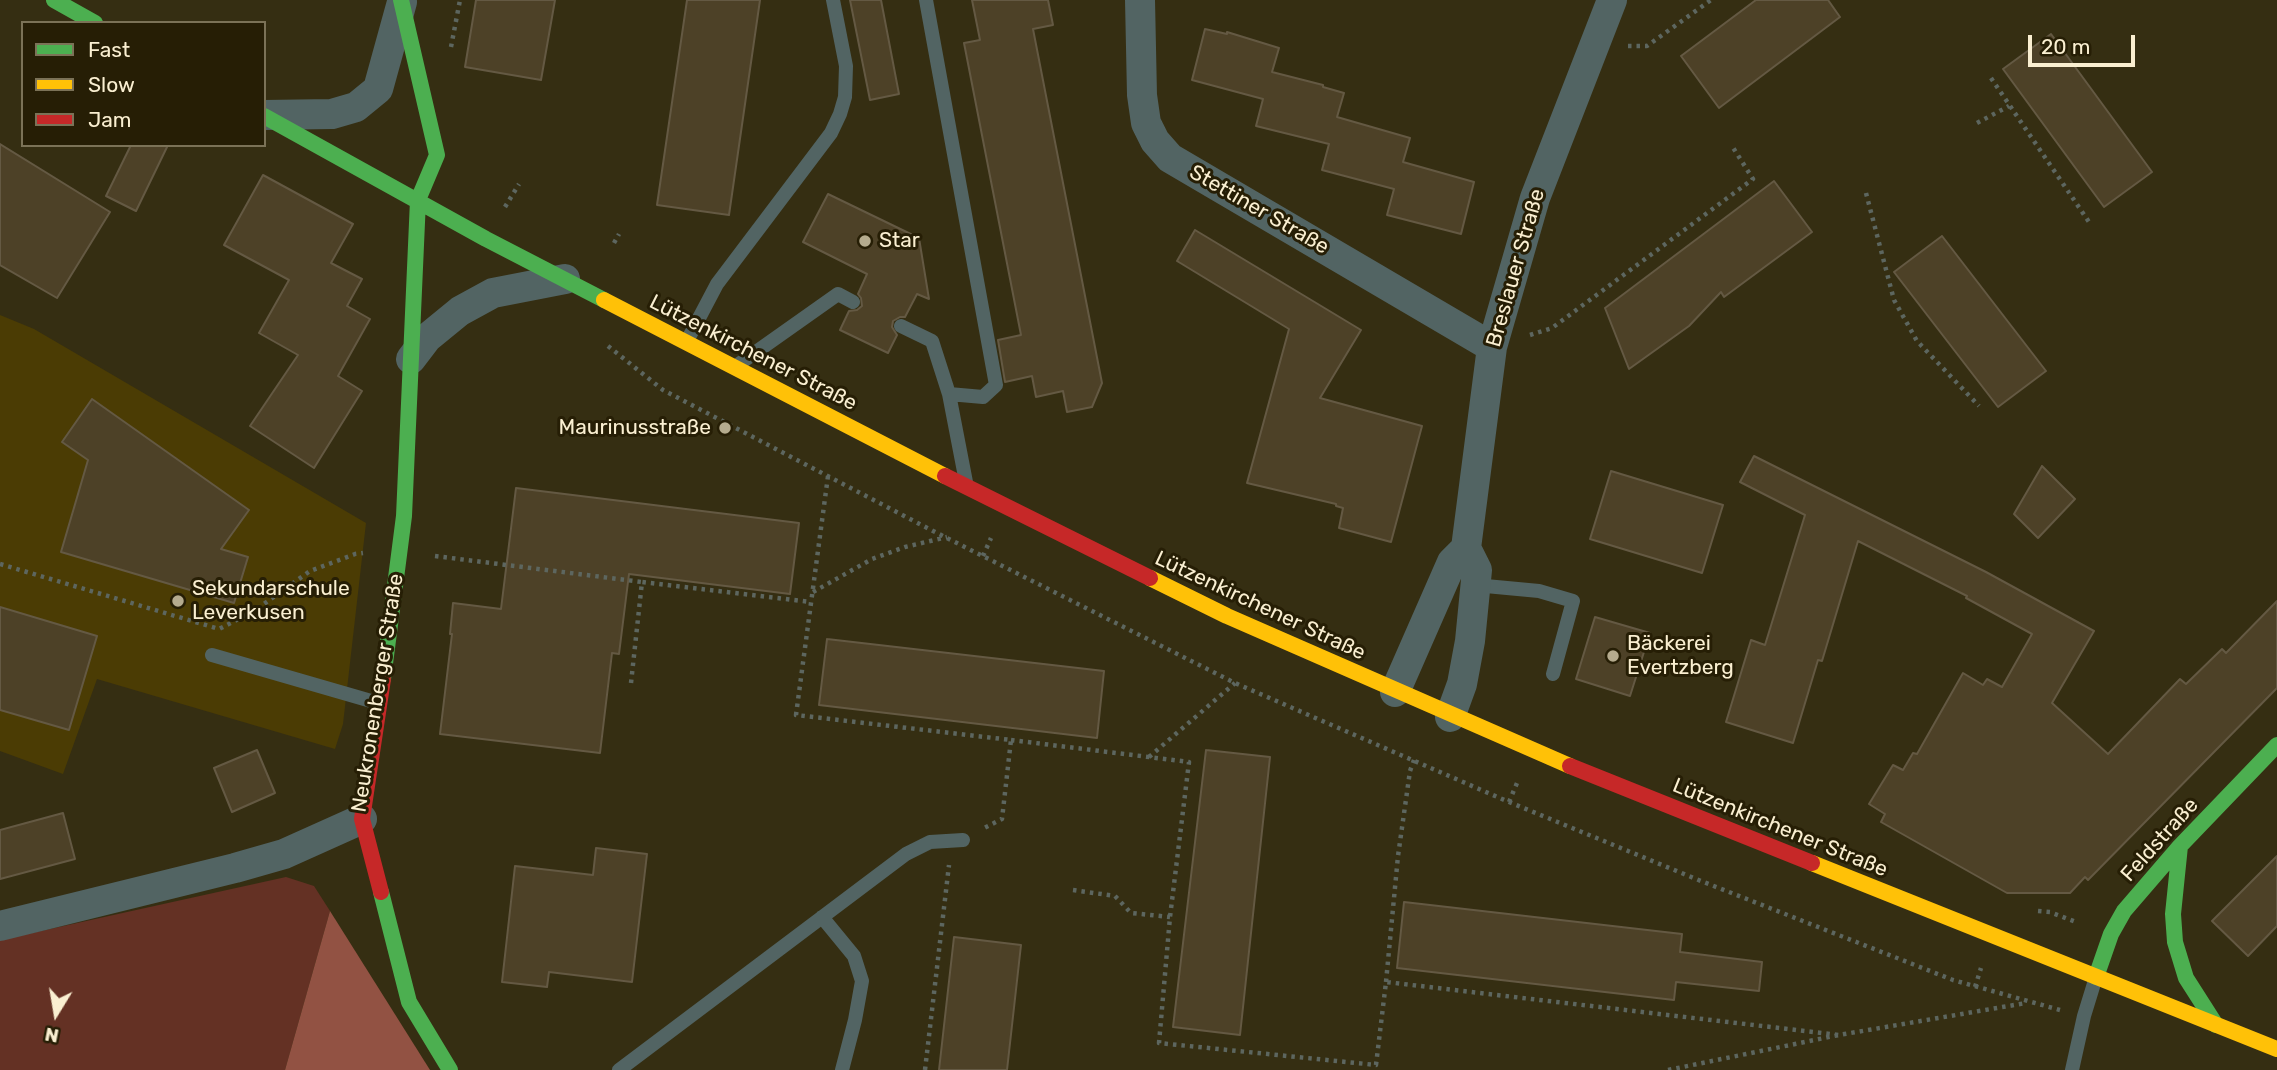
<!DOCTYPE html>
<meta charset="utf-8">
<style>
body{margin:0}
#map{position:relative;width:2277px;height:1070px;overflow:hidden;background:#352e12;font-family:Rubik,sans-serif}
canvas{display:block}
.legend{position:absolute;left:21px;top:21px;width:245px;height:126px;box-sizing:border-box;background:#261e05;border:2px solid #7b7257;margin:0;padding:9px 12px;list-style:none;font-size:21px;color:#faefd1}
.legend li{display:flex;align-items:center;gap:14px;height:35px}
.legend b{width:35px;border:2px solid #7b7257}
.north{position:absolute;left:21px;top:979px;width:70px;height:70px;-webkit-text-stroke:5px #261e05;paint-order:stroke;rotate:191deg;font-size:19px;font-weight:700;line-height:28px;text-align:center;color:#faefd1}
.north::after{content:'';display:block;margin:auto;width:24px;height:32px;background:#faefd1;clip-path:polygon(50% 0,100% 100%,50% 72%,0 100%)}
.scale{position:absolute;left:2028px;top:35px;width:107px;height:32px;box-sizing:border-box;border:4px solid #faefd1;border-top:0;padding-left:9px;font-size:21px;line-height:24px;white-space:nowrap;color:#faefd1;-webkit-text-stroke:5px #261e05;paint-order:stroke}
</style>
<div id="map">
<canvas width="2277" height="1070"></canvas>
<ul class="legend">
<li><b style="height:9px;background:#4caf50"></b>Fast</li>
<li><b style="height:9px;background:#ffc107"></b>Slow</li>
<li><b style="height:9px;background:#c62828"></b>Jam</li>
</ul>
<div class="north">N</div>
<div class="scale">20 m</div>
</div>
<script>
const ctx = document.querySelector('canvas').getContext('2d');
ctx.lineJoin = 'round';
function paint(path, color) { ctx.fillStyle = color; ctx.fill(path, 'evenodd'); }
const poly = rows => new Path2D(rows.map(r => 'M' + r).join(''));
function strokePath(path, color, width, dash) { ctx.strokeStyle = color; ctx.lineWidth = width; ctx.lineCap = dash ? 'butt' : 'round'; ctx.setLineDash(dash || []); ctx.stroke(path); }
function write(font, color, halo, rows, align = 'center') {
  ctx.font = font + ' Rubik,sans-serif'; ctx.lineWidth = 6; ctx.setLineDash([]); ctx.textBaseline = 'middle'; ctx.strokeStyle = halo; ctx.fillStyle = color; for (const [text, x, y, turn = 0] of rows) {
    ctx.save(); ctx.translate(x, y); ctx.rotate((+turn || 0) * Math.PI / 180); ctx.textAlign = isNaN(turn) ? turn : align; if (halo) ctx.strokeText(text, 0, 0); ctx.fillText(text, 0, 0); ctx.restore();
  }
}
paint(poly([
 [0,315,34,329,366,523,343,724,335,749,97,679,63,774,0,751]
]), '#4b3c04');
paint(poly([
 [286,877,314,886,330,911,285,1070,0,1070,0,940]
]), '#643124');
paint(poly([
 [330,911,430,1070,285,1070]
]), '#925243');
const building = poly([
 [476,0,555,0,541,80,465,67,476,0],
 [687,0,760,0,729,215,657,205,687,0],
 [850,0,881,0,899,94,870,100,850,0],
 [972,0,1048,0,1053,25,1033,29,1102,383,1092,407,1067,412,1063,391,1036,397,1032,376,1005,382,998,340,1021,335,964,43,980,40,972,0],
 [1756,0,1828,0,1840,17,1719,108,1681,56,1756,0],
 [1205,29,1227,34,1227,32,1279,48,1272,72,1323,85,1323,87,1344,93,1337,117,1410,138,1403,162,1474,182,1461,234,1387,215,1394,189,1322,170,1329,144,1256,126,1263,99,1192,80,1205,29],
 [2051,34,2152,172,2104,207,2003,69,2051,34],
 [0,144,110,212,57,298,0,265,0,144],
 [131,145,168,145,136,211,106,196,131,145],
 [263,175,353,224,331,263,362,279,347,306,370,319,338,376,362,391,314,468,250,426,298,355,259,333,289,280,224,245,263,175],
 [1774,181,1812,232,1724,297,1721,292,1689,326,1629,369,1605,308,1774,181],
 [828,194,919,238,929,299,917,294,905,317,900,317,893,321,892,327,897,335,888,353,840,330,849,311,857,310,862,306,861,298,858,294,867,274,803,242,828,194],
 [1195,230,1361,330,1320,398,1422,426,1391,542,1339,528,1343,508,1336,506,1336,504,1247,483,1289,329,1177,261,1195,230],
 [1942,236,2046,371,1998,407,1894,272,1942,236],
 [92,399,249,510,221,549,248,557,234,603,61,552,88,460,62,442,92,399],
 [1754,456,1986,572,2094,631,2052,703,2108,754,2180,679,2186,684,2222,649,2226,653,2277,601,2277,688,2088,880,2085,877,2070,893,2007,893,1881,822,1885,814,1869,804,1893,765,1903,770,1913,753,1917,754,1963,673,1983,685,1987,679,2002,687,2032,634,1966,598,1967,596,1858,541,1822,661,1818,660,1793,743,1726,722,1751,640,1765,645,1805,515,1740,482,1754,456],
 [2042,466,2075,499,2038,538,2014,514,2042,466],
 [1611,471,1723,505,1702,573,1590,539,1611,471],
 [516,488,799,523,790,594,629,574,619,654,612,653,600,753,440,734,452,634,450,634,453,603,501,609,516,488],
 [0,607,97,636,69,730,0,710,0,607],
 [1595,617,1650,633,1630,696,1576,679,1595,617],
 [827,639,1104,671,1097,738,819,705,827,639],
 [257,750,275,793,232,812,214,768,257,750],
 [1206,750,1270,757,1240,1035,1173,1027,1206,750],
 [63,813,75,859,0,879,0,830,63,813],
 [596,848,647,854,632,982,549,972,547,987,502,982,515,866,593,875,596,848],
 [2277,856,2277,926,2248,956,2212,921,2277,856],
 [1404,902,1682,934,1680,952,1762,962,1759,991,1676,982,1674,1000,1397,968,1404,902],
 [954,937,1021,945,1007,1070,939,1070,954,937]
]);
paint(building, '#4d4127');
strokePath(building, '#645943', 2);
strokePath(poly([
 [1628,46,1647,46,1711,0],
 [451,47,460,0],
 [1991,78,2089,222],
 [1977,123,2009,106],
 [1866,193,1894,300,1917,341,1979,406],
 [505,207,519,184],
 [614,243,619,234],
 [1530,335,1552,328,1753,179,1732,146],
 [608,346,663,390,933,531,1235,683,1509,802,1701,881,1953,980,2060,1010],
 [828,476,796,715,1011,740,1002,819,982,829],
 [435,556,642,582],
 [983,556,991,538],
 [0,564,219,629,254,611,310,571,355,554,363,553],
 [813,592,872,559,905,547,947,537],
 [631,683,642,582,811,602],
 [1011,740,1189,762,1170,917,1159,1043,1376,1065,1386,982,1839,1035],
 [1149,757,1235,683],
 [1509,802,1517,783],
 [1073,890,1115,896,1131,913,1170,917],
 [2038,911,2050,912,2076,922],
 [1386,982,1398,856,1410,771,1414,760],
 [1975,987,1981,968],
 [925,1070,949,865],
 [1668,1070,1839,1035,2026,1003]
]), '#5d665f', 4.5, [3.5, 5]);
strokePath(poly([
 [926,0,996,385,983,397,949,394],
 [901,326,932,341,949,394,966,482],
 [687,341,717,284,831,133,840,114,845,97,846,66,833,0],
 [739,364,838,294,853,302],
 [1475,585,1539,591,1573,601,1553,674],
 [212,655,378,703],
 [822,917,854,956,862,981,855,1020,842,1070],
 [619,1070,906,854,930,842,963,840],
 [2072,1070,2084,1016,2096,977]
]), '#526463', 14);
strokePath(poly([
 [1140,0,1142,95,1146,123,1155,141,1170,158,1492,347],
 [264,115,332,114,356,107,378,89,402,2],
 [411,359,427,338,460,311,493,293,565,279],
 [1395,692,1452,562,1466,548,1492,347,1535,198,1612,0],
 [1450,717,1462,684,1470,641,1477,570,1466,548],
 [0,926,235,868,284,854,362,819]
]), '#526463', 30);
strokePath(poly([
 [54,0,95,23],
 [264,116,486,239,604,300],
 [383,679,404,516,418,200,437,155,401,0],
 [2180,846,2173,914,2175,942,2186,978,2216,1025],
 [381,892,409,1002,450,1070],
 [2096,977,2111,934,2124,911,2180,846,2277,745]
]), '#4caf50', 16);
strokePath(poly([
 [604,300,945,476],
 [1150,578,1227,616,1570,766],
 [1812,863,2277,1049]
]), '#ffc107', 16);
strokePath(poly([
 [945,476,1150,578],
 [1570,766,1812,863],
 [381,892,362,819,383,679]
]), '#c62828', 16);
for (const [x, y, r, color] of [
 [865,241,7,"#b5ab8e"],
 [725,428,7,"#b5ab8e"],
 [178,601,7,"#b5ab8e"],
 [1613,656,7,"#b5ab8e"]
]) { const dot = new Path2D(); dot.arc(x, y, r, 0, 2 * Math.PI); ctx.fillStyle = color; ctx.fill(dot); strokePath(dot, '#261e05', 2.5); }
write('21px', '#faefd1', '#261e05', [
 ["Stettiner Straße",1259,210,30],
 ["Breslauer Straße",1516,268,-74],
 ["Lützenkirchener Straße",753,353,27],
 ["Lützenkirchener Straße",1260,606,25],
 ["Neukronenberger Straße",378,693,-81],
 ["Lützenkirchener Straße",1780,828,22],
 ["Feldstraße",2160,840,-48]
]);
write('21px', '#faefd1', '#261e05', [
 ["Star",879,241],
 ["Maurinusstraße",711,428,"right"],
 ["Sekundarschule",192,589],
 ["Leverkusen",192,613],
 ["Bäckerei",1627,644],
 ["Evertzberg",1627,668]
], 'left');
</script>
